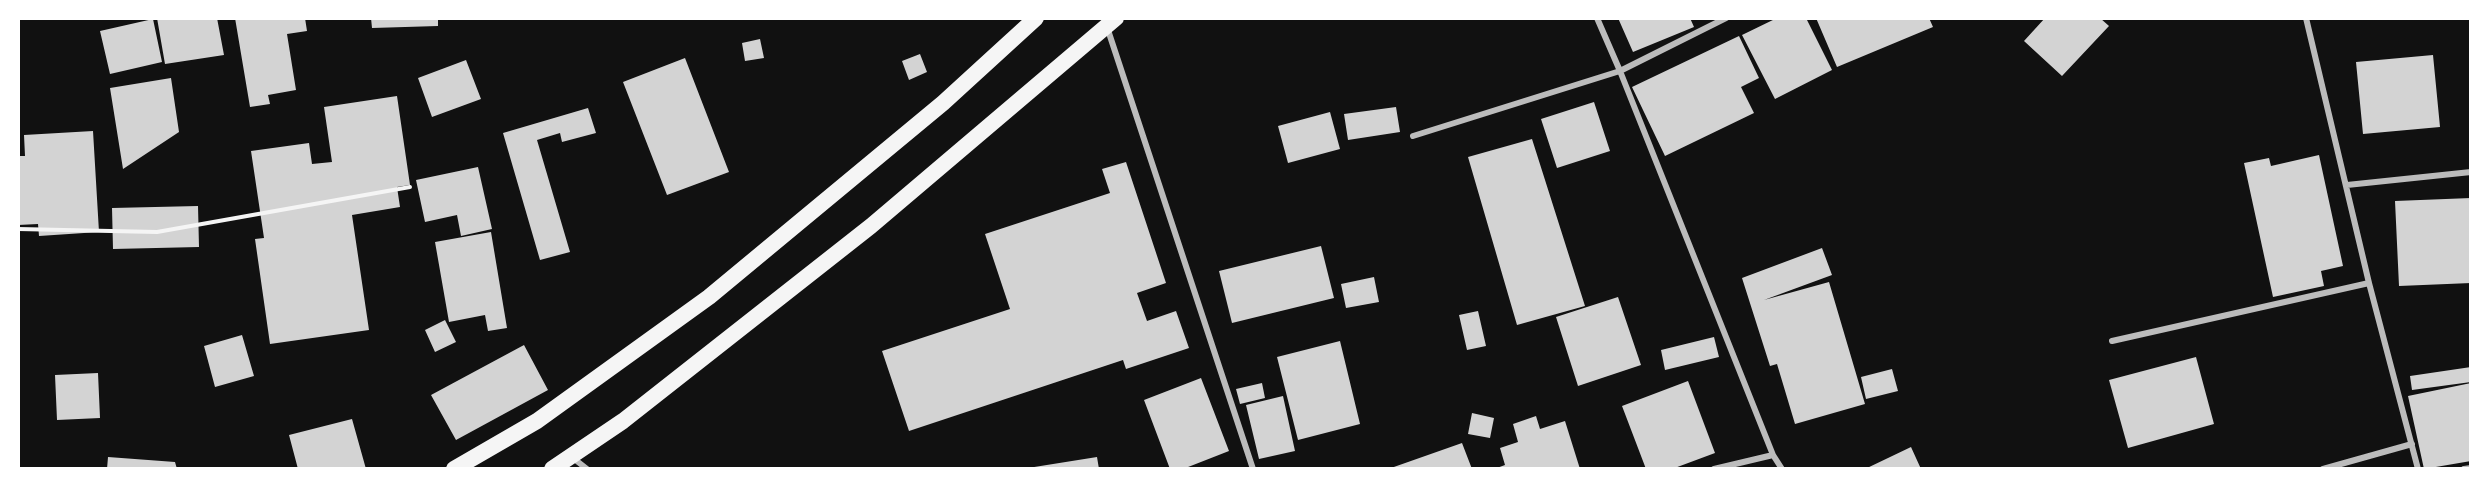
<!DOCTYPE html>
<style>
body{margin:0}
#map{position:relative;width:2489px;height:487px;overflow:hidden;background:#111;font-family:Barlow,sans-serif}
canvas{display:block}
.frame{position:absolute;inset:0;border:20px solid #fff;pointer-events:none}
</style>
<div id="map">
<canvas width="2489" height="487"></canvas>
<div class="frame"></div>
</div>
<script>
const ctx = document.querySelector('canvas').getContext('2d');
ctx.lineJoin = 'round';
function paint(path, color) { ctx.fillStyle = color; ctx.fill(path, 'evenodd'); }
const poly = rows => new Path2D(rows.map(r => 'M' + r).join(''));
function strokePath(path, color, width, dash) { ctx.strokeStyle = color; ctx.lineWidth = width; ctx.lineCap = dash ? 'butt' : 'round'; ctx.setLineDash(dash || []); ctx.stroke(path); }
paint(poly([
 [157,18,217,18,224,55,165,64],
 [235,18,305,18,307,31,287,34,296,90,268,95,270,104,250,107],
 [371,18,438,18,438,26,372,28],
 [1618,18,1690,18,1694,27,1633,52],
 [1777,18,1806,18,1832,70,1775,99,1742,35],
 [1816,18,1929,18,1933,27,1837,67],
 [2045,18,2100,18,2109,26,2062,76,2024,41],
 [153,19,162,62,110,74,100,31],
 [1739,36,1759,78,1741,87,1754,113,1665,156,1632,87],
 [760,39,764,58,745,61,742,43],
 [920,54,927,72,909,80,902,61],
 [2433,55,2440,127,2363,134,2356,62],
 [685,58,729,172,667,195,623,82],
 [466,60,481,99,432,117,418,78],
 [171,78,179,132,123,169,110,88],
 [397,96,410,185,397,187,400,207,352,215,369,330,270,344,255,239,264,238,251,151,309,143,312,164,332,162,324,107],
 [1594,102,1610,151,1557,168,1541,119],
 [1396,107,1400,132,1348,140,1344,114],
 [588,108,596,133,562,142,560,133,537,140,570,252,540,260,503,133],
 [1330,112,1340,149,1288,163,1278,126],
 [93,131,99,232,39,236,38,224,18,225,18,156,25,156,24,135],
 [1532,139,1585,306,1517,325,1468,157],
 [2319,155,2343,266,2321,271,2324,286,2273,297,2244,163,2269,158,2271,166],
 [1126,162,1166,283,1137,293,1147,321,1176,311,1189,348,1126,369,1123,360,909,431,882,351,1010,309,985,234,1110,193,1102,169],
 [478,167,492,229,461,236,457,215,425,222,416,180],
 [2471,198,2471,283,2399,286,2395,201],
 [198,206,199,247,113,249,112,208],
 [491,232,507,328,488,331,485,315,449,322,435,242],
 [1321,246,1334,298,1232,323,1219,271],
 [1822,248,1832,275,1764,300,1829,282,1865,404,1795,424,1777,364,1770,366,1742,278],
 [1374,277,1379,302,1346,308,1341,284],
 [1618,297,1641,365,1578,386,1556,317],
 [1478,311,1486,346,1467,350,1459,315],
 [445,320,456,342,435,352,425,330],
 [242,335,254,376,215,387,204,346],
 [1714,337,1719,357,1665,370,1661,350],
 [1340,341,1360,424,1298,440,1277,357],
 [524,345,548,390,456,440,431,395],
 [2196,357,2214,424,2128,448,2109,380],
 [2471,367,2471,382,2412,390,2410,376],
 [1892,369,1898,391,1866,399,1861,377],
 [98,373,100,418,57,420,55,375],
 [1201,378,1229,451,1183,469,1170,469,1144,400],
 [1688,381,1715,453,1672,469,1646,469,1622,406],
 [1262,383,1265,398,1240,404,1236,389],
 [2471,383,2471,461,2424,469,2408,396],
 [1283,396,1295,451,1259,459,1246,405],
 [1472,413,1494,418,1490,438,1468,434],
 [1536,416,1540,429,1565,421,1580,469,1494,469,1505,465,1500,448,1518,442,1513,424],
 [352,419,366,469,298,469,289,435],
 [1462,443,1472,469,1391,469,1391,468],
 [1911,447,1921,469,1865,469],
 [108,457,175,462,177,469,107,469],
 [1097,457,1099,469,1028,469,1028,468]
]), '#d3d3d3');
strokePath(poly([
 [18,229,157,232,410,187]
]), '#f5f5f5', 4);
strokePath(poly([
 [1597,18,1620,71,1773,455,1782,469],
 [2306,18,2369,283,2418,469],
 [1107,27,1253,469],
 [1413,136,1620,71,1726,18],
 [2347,185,2471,172],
 [2112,341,2369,283],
 [573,458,587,469],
 [1714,469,1773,455],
 [2323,469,2412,444],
 [2464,469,2471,468]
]), '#bcbcbc', 6);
strokePath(poly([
 [454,469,537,421,709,297,943,103,1036,18],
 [552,469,623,421,871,226,1116,18]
]), '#f5f5f5', 16);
</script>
